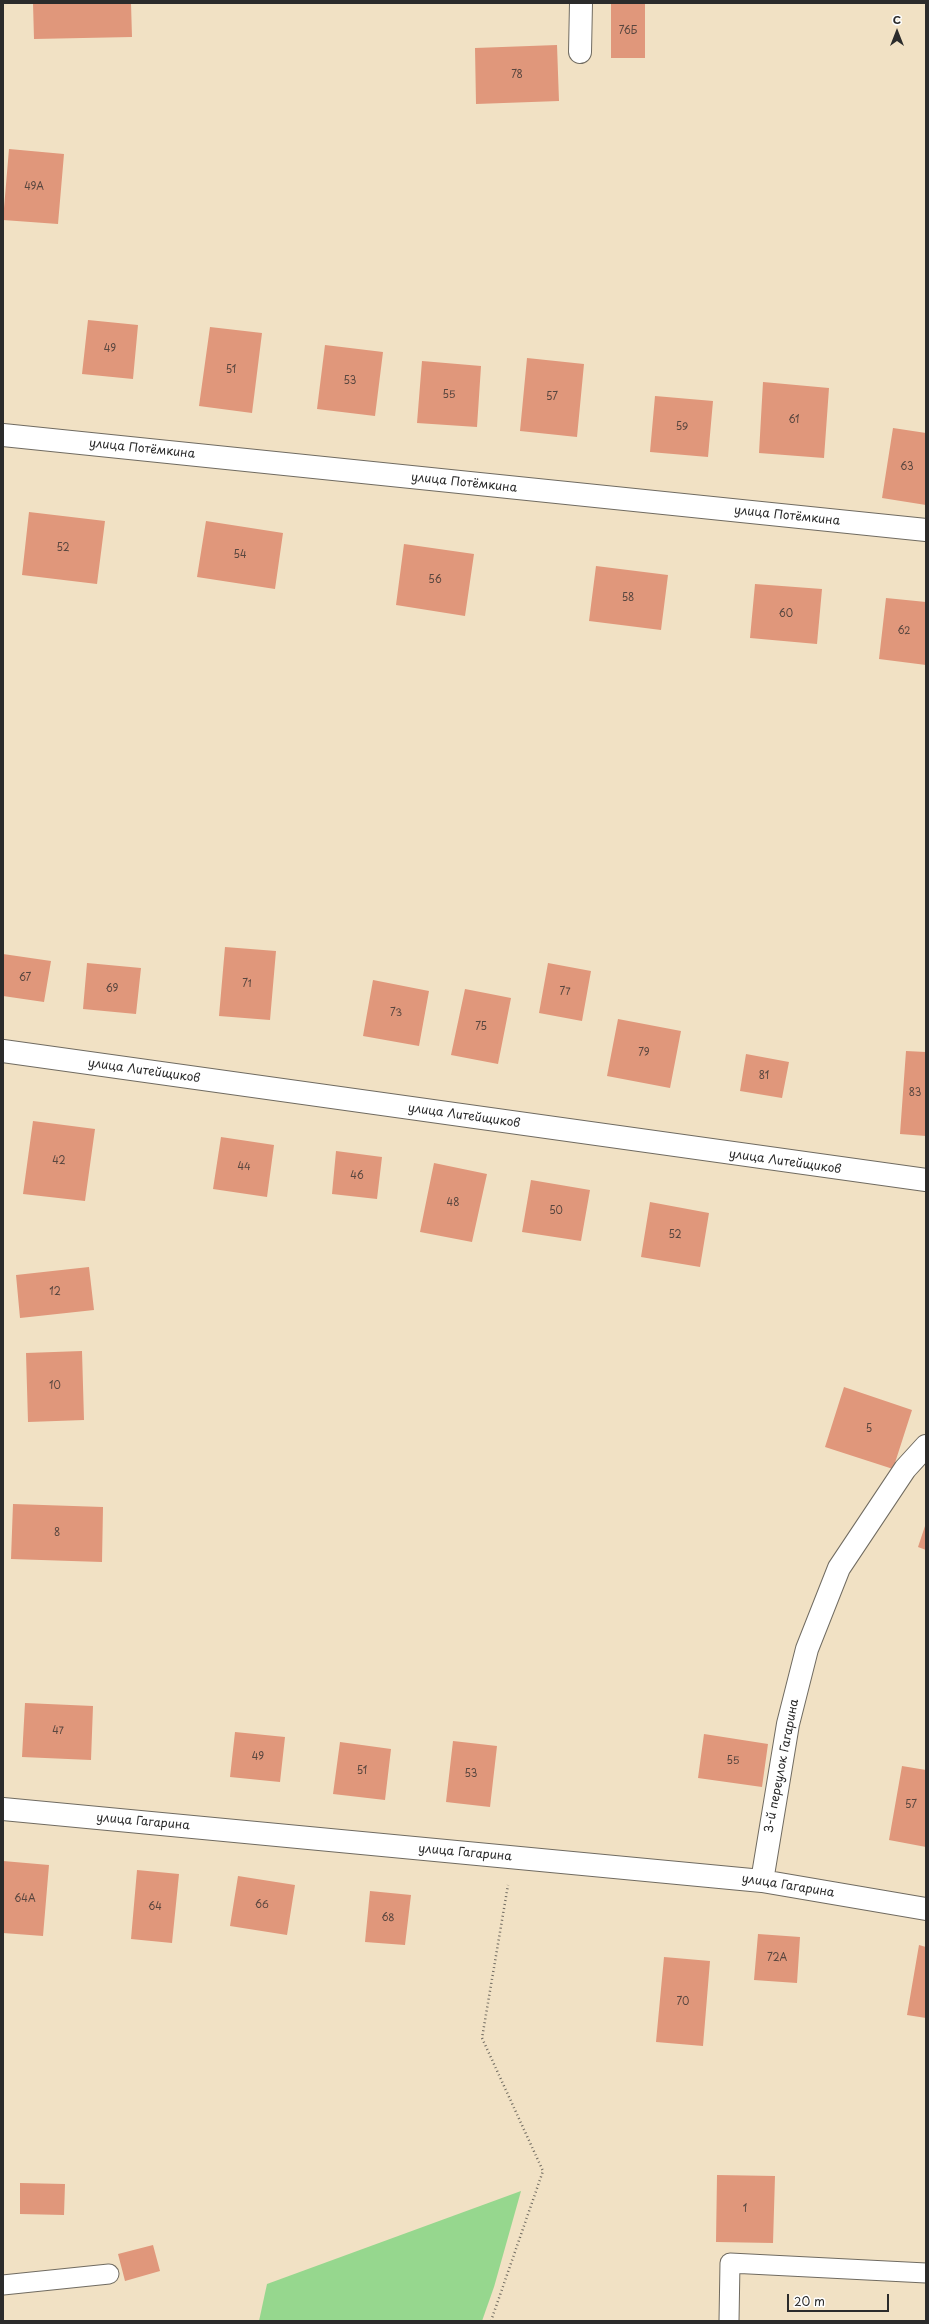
<!DOCTYPE html>
<meta charset="utf-8">
<style>
body{margin:0}
#map{position:relative;width:929px;height:2324px;overflow:hidden;background:#f1e1c4;font-family:"Playpen Sans",sans-serif}
canvas{display:block}
.frame{position:absolute;inset:0;border:4px solid #2b2b2b;pointer-events:none}
.north{position:absolute;left:877px;top:12px;width:40px;height:40px;-webkit-text-stroke:3px #fff;paint-order:stroke;rotate:0deg;font-size:11px;font-weight:700;line-height:16px;text-align:center;color:#2b2b2b}
.north::after{content:'';display:block;margin:auto;width:14px;height:18px;background:#2b2b2b;clip-path:polygon(50% 0,100% 100%,50% 72%,0 100%)}
.scale{position:absolute;left:787px;top:2294px;width:102px;height:18px;box-sizing:border-box;border:2px solid #2b2b2b;border-top:0;padding-left:5px;font-size:12px;line-height:14px;white-space:nowrap;color:#2b2b2b;-webkit-text-stroke:3px #fff;paint-order:stroke}
</style>
<div id="map">
<canvas width="929" height="2324"></canvas>
<div class="frame"></div>
<div class="north">С</div>
<div class="scale">20 m</div>
</div>
<script>
const ctx = document.querySelector('canvas').getContext('2d');
ctx.lineJoin = 'round';
function paint(path, color) { ctx.fillStyle = color; ctx.fill(path, 'evenodd'); }
const poly = rows => new Path2D(rows.map(r => 'M' + r).join(''));
function strokePath(path, color, width, dash) { ctx.strokeStyle = color; ctx.lineWidth = width; ctx.lineCap = dash ? 'butt' : 'round'; ctx.setLineDash(dash || []); ctx.stroke(path); }
function write(font, color, halo, rows, align = 'center') {
  ctx.font = font + ' "Playpen Sans",sans-serif'; ctx.lineWidth = 3.5; ctx.setLineDash([]); ctx.textBaseline = 'middle'; ctx.strokeStyle = halo; ctx.fillStyle = color; for (const [text, x, y, turn = 0] of rows) {
    ctx.save(); ctx.translate(x, y); ctx.rotate((+turn || 0) * Math.PI / 180); ctx.textAlign = isNaN(turn) ? turn : align; if (halo) ctx.strokeText(text, 0, 0); ctx.fillText(text, 0, 0); ctx.restore();
  }
}
paint(poly([
 [521,2191,494,2287,482,2321,259,2321,267,2284]
]), '#96d78e');
paint(poly([
 [33,3,131,3,132,37,34,39],
 [611,3,645,3,645,58,611,58],
 [557,45,559,101,476,104,475,48],
 [9,149,64,154,58,224,3,220],
 [88,320,138,325,133,379,82,374],
 [210,327,262,333,252,413,199,406],
 [325,345,383,352,375,416,317,409],
 [527,358,584,364,577,437,520,431],
 [422,361,481,366,477,427,417,423],
 [763,382,829,388,824,458,759,453],
 [655,396,713,401,708,457,650,452],
 [893,428,926,433,926,505,882,498],
 [29,512,105,521,97,584,22,575],
 [206,521,283,533,275,589,197,577],
 [404,544,474,554,465,616,396,605],
 [596,566,668,575,661,630,589,621],
 [755,584,822,589,817,644,750,638],
 [886,598,926,602,926,665,879,659],
 [225,947,276,951,270,1020,219,1016],
 [3,954,51,961,44,1002,3,996],
 [87,963,141,968,136,1014,83,1009],
 [548,963,591,971,582,1021,539,1013],
 [373,980,429,991,419,1046,363,1036],
 [465,989,511,998,498,1064,451,1055],
 [618,1019,681,1031,670,1088,607,1076],
 [906,1051,926,1052,926,1136,900,1134],
 [746,1054,789,1062,782,1098,740,1091],
 [33,1121,95,1129,85,1201,23,1194],
 [221,1137,274,1145,267,1197,213,1189],
 [336,1151,382,1157,377,1199,332,1194],
 [434,1163,487,1174,472,1242,420,1232],
 [531,1180,590,1190,581,1241,522,1232],
 [650,1202,709,1213,700,1267,641,1257],
 [89,1267,94,1310,20,1318,16,1275],
 [82,1351,84,1420,28,1422,26,1353],
 [844,1387,912,1410,893,1469,825,1447],
 [13,1504,103,1507,102,1562,11,1559],
 [926,1523,926,1550,918,1547],
 [25,1703,93,1706,91,1760,22,1757],
 [235,1732,285,1737,280,1782,230,1777],
 [704,1734,768,1744,762,1787,698,1778],
 [453,1741,497,1746,490,1807,446,1802],
 [340,1742,391,1749,385,1800,333,1794],
 [902,1766,926,1770,926,1847,889,1840],
 [3,1861,49,1865,43,1936,3,1933],
 [137,1870,179,1874,172,1943,131,1939],
 [238,1876,295,1885,287,1935,230,1926],
 [370,1891,411,1895,405,1945,365,1942],
 [758,1934,800,1937,797,1983,754,1980],
 [919,1945,926,1947,926,2018,907,2015],
 [664,1957,710,1961,703,2046,656,2042],
 [717,2175,775,2176,773,2243,716,2242],
 [20,2183,65,2184,64,2215,20,2214],
 [153,2245,160,2271,125,2281,118,2254]
]), '#e0977b');
const service = poly([
 [3,2285,109,2274],
 [729,2321,730,2263,926,2273]
]);
const minor = poly([
 [580,52,581,3],
 [3,435,926,530],
 [3,1051,926,1180],
 [3,1809,762,1881,926,1909],
 [762,1881,788,1724,807,1649,839,1568,905,1469,926,1446]
]);
strokePath(service, '#706b61', 21);
strokePath(minor, '#706b61', 24);
strokePath(poly([
 [491,2321,543,2171,482,2038,508,1885]
]), '#706b61', 2.5, [1, 3]);
strokePath(service, '#fff', 19);
strokePath(minor, '#fff', 22);
write('10px', '#58463f', null, [
 ["76Б",628,31],
 ["78",517,75],
 ["49А",34,187],
 ["49",110,349],
 ["51",231,370],
 ["53",350,381],
 ["55",449,395],
 ["57",552,397],
 ["61",794,420],
 ["59",682,427],
 ["63",907,467],
 ["52",63,548],
 ["54",240,555],
 ["56",435,580],
 ["58",628,598],
 ["60",786,614],
 ["62",904,631],
 ["67",25,978],
 ["71",247,984],
 ["69",112,989],
 ["77",565,992],
 ["73",396,1013],
 ["75",481,1027],
 ["79",644,1053],
 ["81",764,1076],
 ["83",915,1093],
 ["42",59,1161],
 ["44",244,1167],
 ["46",357,1176],
 ["48",453,1203],
 ["50",556,1211],
 ["52",675,1235],
 ["12",55,1292],
 ["10",55,1386],
 ["5",869,1429],
 ["8",57,1533],
 ["47",58,1731],
 ["49",258,1757],
 ["55",733,1761],
 ["51",362,1771],
 ["53",471,1774],
 ["57",911,1805],
 ["64А",25,1899],
 ["66",262,1905],
 ["64",155,1907],
 ["68",388,1918],
 ["72А",777,1958],
 ["70",683,2002],
 ["1",745,2209]
]);
write('12px', '#2b2b2b', '#fff', [
 ["улица Потёмкина",142,449,6],
 ["улица Потёмкина",464,483,6],
 ["улица Потёмкина",787,516,6],
 ["улица Литейщиков",144,1071,8],
 ["улица Литейщиков",464,1116,8],
 ["улица Литейщиков",785,1162,8],
 ["3-й переулок Гагарина",782,1766,-79],
 ["улица Гагарина",143,1822,5],
 ["улица Гагарина",465,1853,5],
 ["улица Гагарина",788,1886,9]
]);
</script>
